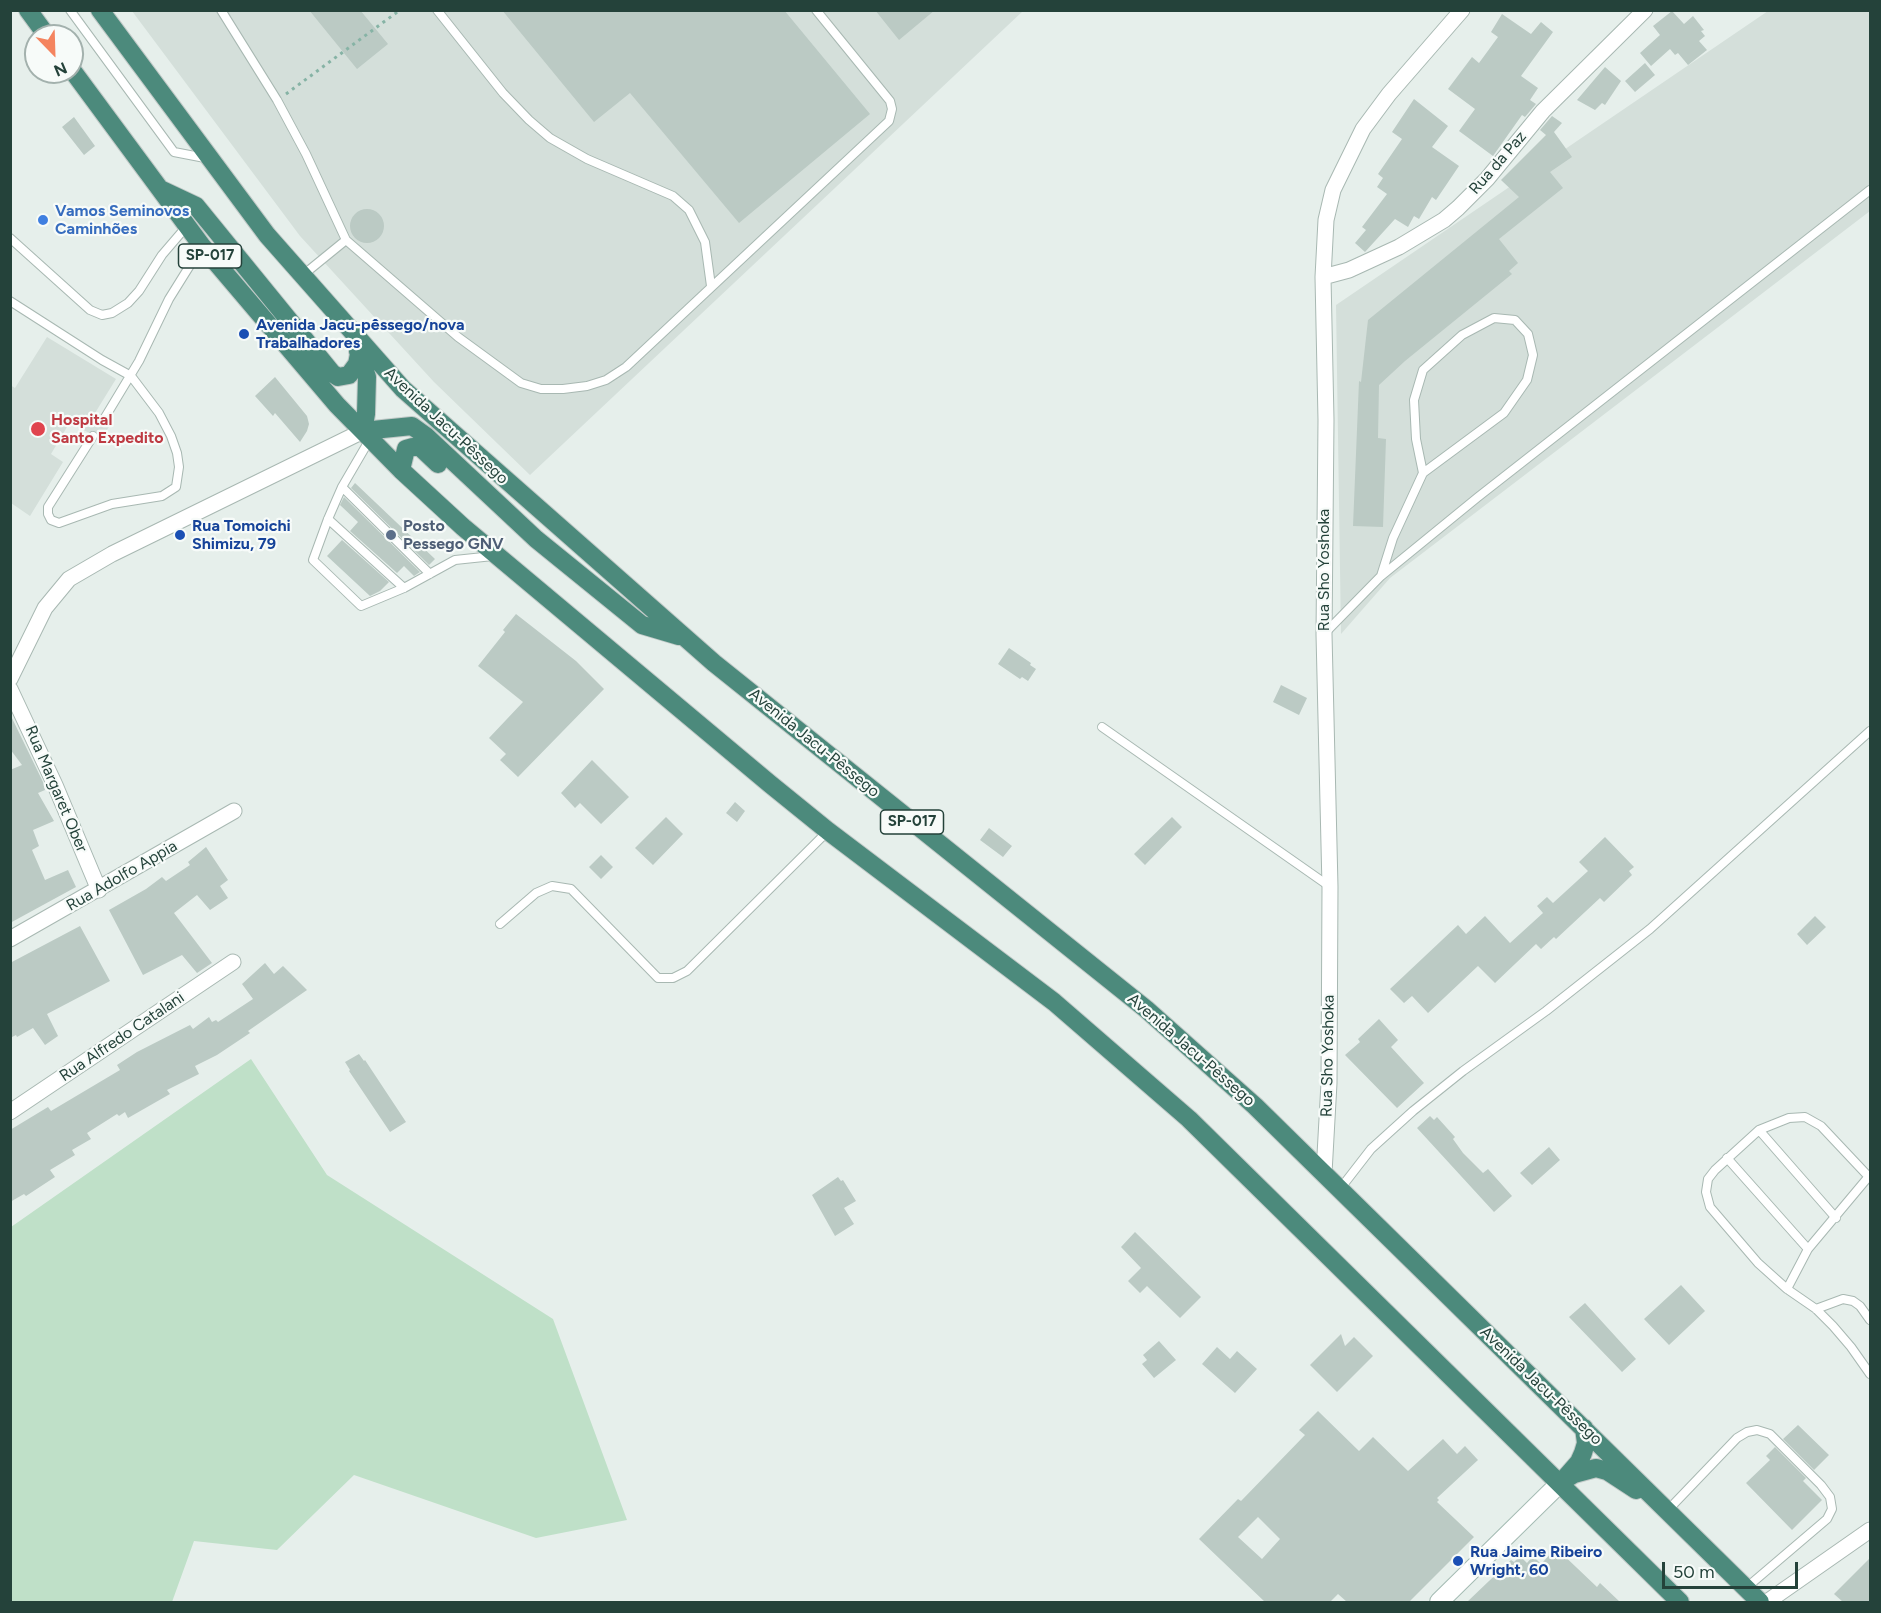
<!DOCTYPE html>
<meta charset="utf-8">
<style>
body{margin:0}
#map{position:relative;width:1881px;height:1613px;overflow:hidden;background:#e6efeb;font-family:Figtree,sans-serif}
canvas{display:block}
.frame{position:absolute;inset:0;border:12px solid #24423a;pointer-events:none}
.north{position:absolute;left:24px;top:24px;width:60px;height:60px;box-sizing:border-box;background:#f7fbf9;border:2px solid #a3b1ad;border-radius:50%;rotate:157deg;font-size:16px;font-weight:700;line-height:24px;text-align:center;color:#24423a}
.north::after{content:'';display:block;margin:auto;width:21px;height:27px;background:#f4845f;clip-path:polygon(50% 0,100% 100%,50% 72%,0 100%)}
.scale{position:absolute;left:1662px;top:1562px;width:136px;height:27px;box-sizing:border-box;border:3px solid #24423a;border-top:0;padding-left:8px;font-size:18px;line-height:21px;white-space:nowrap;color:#24423a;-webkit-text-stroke:4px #f7fbf9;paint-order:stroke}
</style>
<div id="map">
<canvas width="1881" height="1613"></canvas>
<div class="frame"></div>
<div class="north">N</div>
<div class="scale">50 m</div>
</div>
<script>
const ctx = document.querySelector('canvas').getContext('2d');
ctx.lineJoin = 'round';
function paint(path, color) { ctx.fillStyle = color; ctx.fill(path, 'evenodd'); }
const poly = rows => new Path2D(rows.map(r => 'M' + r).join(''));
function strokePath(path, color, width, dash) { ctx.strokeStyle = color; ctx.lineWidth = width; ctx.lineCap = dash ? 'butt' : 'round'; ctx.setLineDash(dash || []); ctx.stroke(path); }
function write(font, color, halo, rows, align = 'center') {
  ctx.font = font + ' Figtree,sans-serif'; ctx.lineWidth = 4.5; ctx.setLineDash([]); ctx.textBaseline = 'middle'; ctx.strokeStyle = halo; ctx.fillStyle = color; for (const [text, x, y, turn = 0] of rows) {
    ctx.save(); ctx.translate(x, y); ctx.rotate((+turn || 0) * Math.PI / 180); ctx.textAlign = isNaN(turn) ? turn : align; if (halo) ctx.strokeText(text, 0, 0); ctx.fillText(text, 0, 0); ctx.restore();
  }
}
paint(poly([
 [132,11,1023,11,530,475,434,382,300,236],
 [1768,11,1870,11,1870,211,1390,578,1341,634,1336,305],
 [47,337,116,379,95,413,111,423,101,440,70,422,51,454,63,462,30,516,11,503,10,385,15,388]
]), '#d4dfda');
paint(poly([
 [251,1059,327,1175,553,1319,627,1520,536,1538,354,1475,277,1550,194,1541,172,1602,11,1602,11,1227]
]), '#bfe0c8');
paint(poly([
 [309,10,360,10,388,44,357,69],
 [502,10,784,10,870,114,739,223,630,93,594,122],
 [875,10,935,10,899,40],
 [1672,11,1684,24,1693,16,1704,30,1701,31,1705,36,1699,41,1707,50,1688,65,1678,53,1675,55,1670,49,1651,66,1640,53,1660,35,1653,26],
 [1502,14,1531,34,1541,22,1553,32,1521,76,1538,88,1530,100,1536,104,1525,117,1522,115,1493,156,1459,131,1475,109,1448,89,1472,57,1479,63,1498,37,1491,32],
 [1645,63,1655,75,1635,92,1625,81],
 [1605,67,1621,81,1605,105,1602,103,1595,110,1577,100],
 [1414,99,1448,126,1432,147,1459,166,1436,200,1432,197,1419,219,1414,216,1408,227,1395,219,1365,252,1355,243,1366,230,1362,227,1387,194,1377,187,1383,178,1378,174,1402,139,1392,132],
 [1552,116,1562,123,1554,132,1572,157,1550,172,1563,188,1499,239,1518,263,1509,271,1512,274,1405,361,1379,385,1378,438,1386,439,1383,527,1353,526,1359,381,1361,382,1368,320,1519,197,1501,180,1546,135,1540,130],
 [74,117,95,146,84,155,62,127],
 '350 226a17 17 0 1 1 34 0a17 17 0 1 1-34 0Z',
 [275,377,307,416,309,424,307,431,300,442,275,413,273,416,255,396],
 [355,483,435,559,429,565,351,488],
 [344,497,420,572,414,576,404,566,397,573,350,531,358,522,340,505],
 [342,540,389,582,380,591,370,596,327,556],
 [516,614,576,661,604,689,518,777,500,760,506,754,489,738,523,702,478,666,505,632,503,630],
 [1009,648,1031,663,1030,665,1036,669,1028,681,1022,677,1020,679,998,664],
 [1281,685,1307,698,1299,715,1273,702],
 [10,714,43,782,45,790,38,793,54,821,33,830,39,846,32,850,45,880,68,870,76,887,10,923,10,770,22,765,10,749],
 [592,760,629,797,601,824,580,803,575,808,561,793],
 [735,802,745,811,737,822,726,813],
 [666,817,683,834,653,865,635,848],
 [1172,817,1182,827,1145,865,1134,854],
 [989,828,1012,846,1003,857,980,840],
 [1605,837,1634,867,1629,871,1632,875,1604,902,1600,898,1556,939,1554,937,1541,949,1536,944,1495,983,1478,966,1428,1013,1412,996,1404,1003,1390,989,1458,925,1466,934,1485,916,1510,943,1543,913,1537,906,1547,897,1553,903,1588,871,1579,862],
 [206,847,228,880,220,886,228,898,210,910,197,895,174,913,212,963,197,973,182,955,143,975,109,910,146,889,162,877,166,881,190,865,188,862],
 [601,855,613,867,601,879,589,867],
 [1815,916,1826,927,1807,945,1797,934],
 [80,926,110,981,47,1014,58,1036,45,1045,33,1028,17,1037,16,1035,10,1038,10,963],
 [265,963,274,974,283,966,307,990,248,1031,250,1033,217,1055,195,1066,199,1074,167,1090,170,1094,128,1118,125,1112,119,1116,117,1114,87,1133,91,1139,72,1150,75,1155,50,1170,55,1177,26,1196,24,1194,10,1202,10,1130,48,1107,51,1111,120,1070,117,1065,137,1052,190,1025,193,1029,209,1017,212,1022,216,1020,218,1022,253,999,242,984],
 [1379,1019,1398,1040,1391,1047,1424,1083,1397,1108,1345,1055,1360,1042,1358,1039],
 [359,1054,364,1061,365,1060,406,1122,390,1132,349,1071,350,1070,345,1062],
 [1430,1116,1434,1120,1437,1117,1455,1137,1453,1139,1463,1153,1483,1173,1488,1169,1512,1196,1494,1212,1417,1128],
 [1549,1147,1560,1160,1532,1185,1520,1173],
 [838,1177,841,1181,843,1180,856,1201,844,1208,854,1224,835,1236,812,1195],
 [1135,1232,1201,1297,1180,1318,1147,1286,1140,1293,1128,1281,1141,1268,1121,1247],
 [1681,1285,1705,1311,1669,1345,1644,1319],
 [1585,1303,1636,1359,1622,1372,1569,1317],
 [1341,1334,1345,1346,1354,1337,1373,1356,1337,1392,1310,1365],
 [1159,1341,1176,1360,1154,1378,1142,1364,1147,1360,1143,1355],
 [1217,1347,1230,1359,1237,1351,1257,1369,1235,1393,1202,1364],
 [1318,1411,1359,1451,1373,1437,1408,1471,1443,1439,1457,1454,1465,1446,1478,1460,1437,1498,1439,1500,1437,1502,1474,1537,1409,1602,1347,1602,1338,1594,1330,1602,1265,1602,1199,1539,1238,1499,1241,1501,1305,1435,1299,1430],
 [1258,1517,1280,1539,1262,1559,1238,1537],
 [1798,1425,1829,1455,1814,1470,1783,1439],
 [1775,1447,1806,1478,1803,1481,1822,1500,1792,1530,1746,1483,1770,1460,1766,1456],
 [1556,1548,1597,1587,1600,1583,1620,1602,1467,1602,1511,1560,1514,1562,1520,1556,1527,1563,1533,1556,1541,1564],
 [1870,1558,1870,1602,1843,1602,1834,1594]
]), '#bbcac4');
const service = poly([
 [70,10,174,152,205,158],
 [221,10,277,100,306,154,346,240,458,337,521,383,541,389,563,389,587,386,606,380,626,367,889,121,892,109,890,101,816,10],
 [437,10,503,93,529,120,550,138,587,159,673,196,689,210,705,242,711,286],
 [10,238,90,310,102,315,112,313,128,303,139,291,162,255,186,227],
 [303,275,346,240],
 [10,301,102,360,131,376,159,413,171,436,177,453,179,467,176,487,162,496,112,504,59,523,51,520,48,514,48,507,93,436],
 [104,419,139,361,169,299,202,246],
 [370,439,342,487,328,519,313,560,361,606,404,588,455,560,493,556],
 [342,487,430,574],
 [328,519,404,588],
 [1381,576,1393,538,1423,473,1504,413,1527,380,1533,355,1528,334,1515,320,1494,318,1462,335,1423,370,1414,400,1416,439,1423,473],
 [1325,633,1380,577,1478,497,1870,190],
 [1102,727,1329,886],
 [500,924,536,893,552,886,571,889,658,978,673,978,687,971,827,832],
 [1759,1130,1789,1118,1805,1117,1821,1126,1869,1177],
 [1727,1158,1808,1249],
 [1870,1175,1808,1249,1787,1289,1816,1309,1833,1326,1851,1347,1870,1374],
 [1340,1189,1371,1149,1413,1111,1463,1071,1546,1011,1650,929,1870,731],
 [1787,1289,1758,1263,1710,1207,1706,1192,1708,1179,1715,1170,1759,1130,1836,1218],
 [1816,1309,1843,1299,1853,1301,1860,1306,1870,1320],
 [1668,1510,1737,1438,1747,1432,1757,1430,1770,1434,1821,1485,1830,1497,1832,1509,1827,1519,1746,1588]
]);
const minor = poly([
 [1323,277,1349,270,1399,247,1444,220,1458,208,1487,179,1543,111,1645,10],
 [10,679,45,608,69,579,112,554,363,431],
 [10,689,55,785,99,890],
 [10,939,234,811],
 [10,1112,233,962],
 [1324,1173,1329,1083,1330,887,1324,634,1326,420,1323,277,1326,220,1333,190,1363,129,1389,94,1462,10],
 [1767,1602,1870,1530]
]);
const secondary = poly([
 [1439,1602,1560,1483]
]);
const trunk = poly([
 [28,10,47,36],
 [100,10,267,235,403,389,714,663,1146,1009,1255,1106,1760,1602],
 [72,70,202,246,337,405,401,470,463,527,770,784,828,831,1054,1002,1189,1119,1680,1602],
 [162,190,196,206,332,373,338,377,349,375,357,364,359,354],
 [358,351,367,377,366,414,363,431],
 [363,431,412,426,426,436,536,539,642,625,679,636],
 [401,470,406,449,413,447,420,447,438,464],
 [1565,1478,1579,1462,1583,1453,1586,1443,1584,1428],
 [1560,1483,1574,1474,1596,1468,1607,1471,1636,1490]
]);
strokePath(service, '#a8b8b2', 10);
strokePath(minor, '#a8b8b2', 17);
strokePath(secondary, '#a4bbb3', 20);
strokePath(trunk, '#c2cac8', 20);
strokePath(poly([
 [286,94,400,10]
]), '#86b3a5', 3, [3, 4.5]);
strokePath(service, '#fff', 8);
strokePath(minor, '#fff', 15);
strokePath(secondary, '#fff', 18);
strokePath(trunk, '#4c8a7c', 18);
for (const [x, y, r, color] of [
 [43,220,6,"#3f7fe0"],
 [244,334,6,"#1a4fb4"],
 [38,429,8,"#e0444e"],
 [180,535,6,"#1a4fb4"],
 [391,535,6,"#5c6f8a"],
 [1458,1561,6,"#1a4fb4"]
]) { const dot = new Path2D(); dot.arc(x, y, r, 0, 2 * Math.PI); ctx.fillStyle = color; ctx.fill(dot); strokePath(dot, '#f7fbf9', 2); }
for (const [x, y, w] of [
 [210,256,63],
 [912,822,63]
]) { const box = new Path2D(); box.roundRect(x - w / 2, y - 12, w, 24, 4.5); ctx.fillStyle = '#f7fbf9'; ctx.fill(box); strokePath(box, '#24423a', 1.5); }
write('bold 15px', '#24423a', null, [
 ["SP-017",210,256],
 ["SP-017",912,822]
]);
write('16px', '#24423a', '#f7fbf9', [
 ["Rua da Paz",1498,163,-49],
 ["Avenida Jacu-Pêssego",446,426,43],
 ["Rua Sho Yoshoka",1324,570,-90],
 ["Avenida Jacu-Pêssego",814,743,39],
 ["Rua Margaret Ober",56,789,67],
 ["Rua Adolfo Appia",122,876,-30],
 ["Rua Alfredo Catalani",122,1037,-34],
 ["Avenida Jacu-Pêssego",1191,1050,41],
 ["Rua Sho Yoshoka",1328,1056,-89],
 ["Avenida Jacu-Pêssego",1541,1386,44]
]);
write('bold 16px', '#366cbe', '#f7fbf9', [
 ["Vamos Seminovos",55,211],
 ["Caminhões",55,229]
], 'left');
write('bold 16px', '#164399', '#f7fbf9', [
 ["Avenida Jacu-pêssego/nova",256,325],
 ["Trabalhadores",256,343],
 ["Rua Tomoichi",192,526],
 ["Shimizu, 79",192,544],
 ["Rua Jaime Ribeiro",1470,1552],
 ["Wright, 60",1470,1570]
], 'left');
write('bold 16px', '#be3a42', '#f7fbf9', [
 ["Hospital",51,420],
 ["Santo Expedito",51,438]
], 'left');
write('bold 16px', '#4e5e75', '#f7fbf9', [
 ["Posto",403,526],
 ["Pessego GNV",403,544]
], 'left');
</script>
